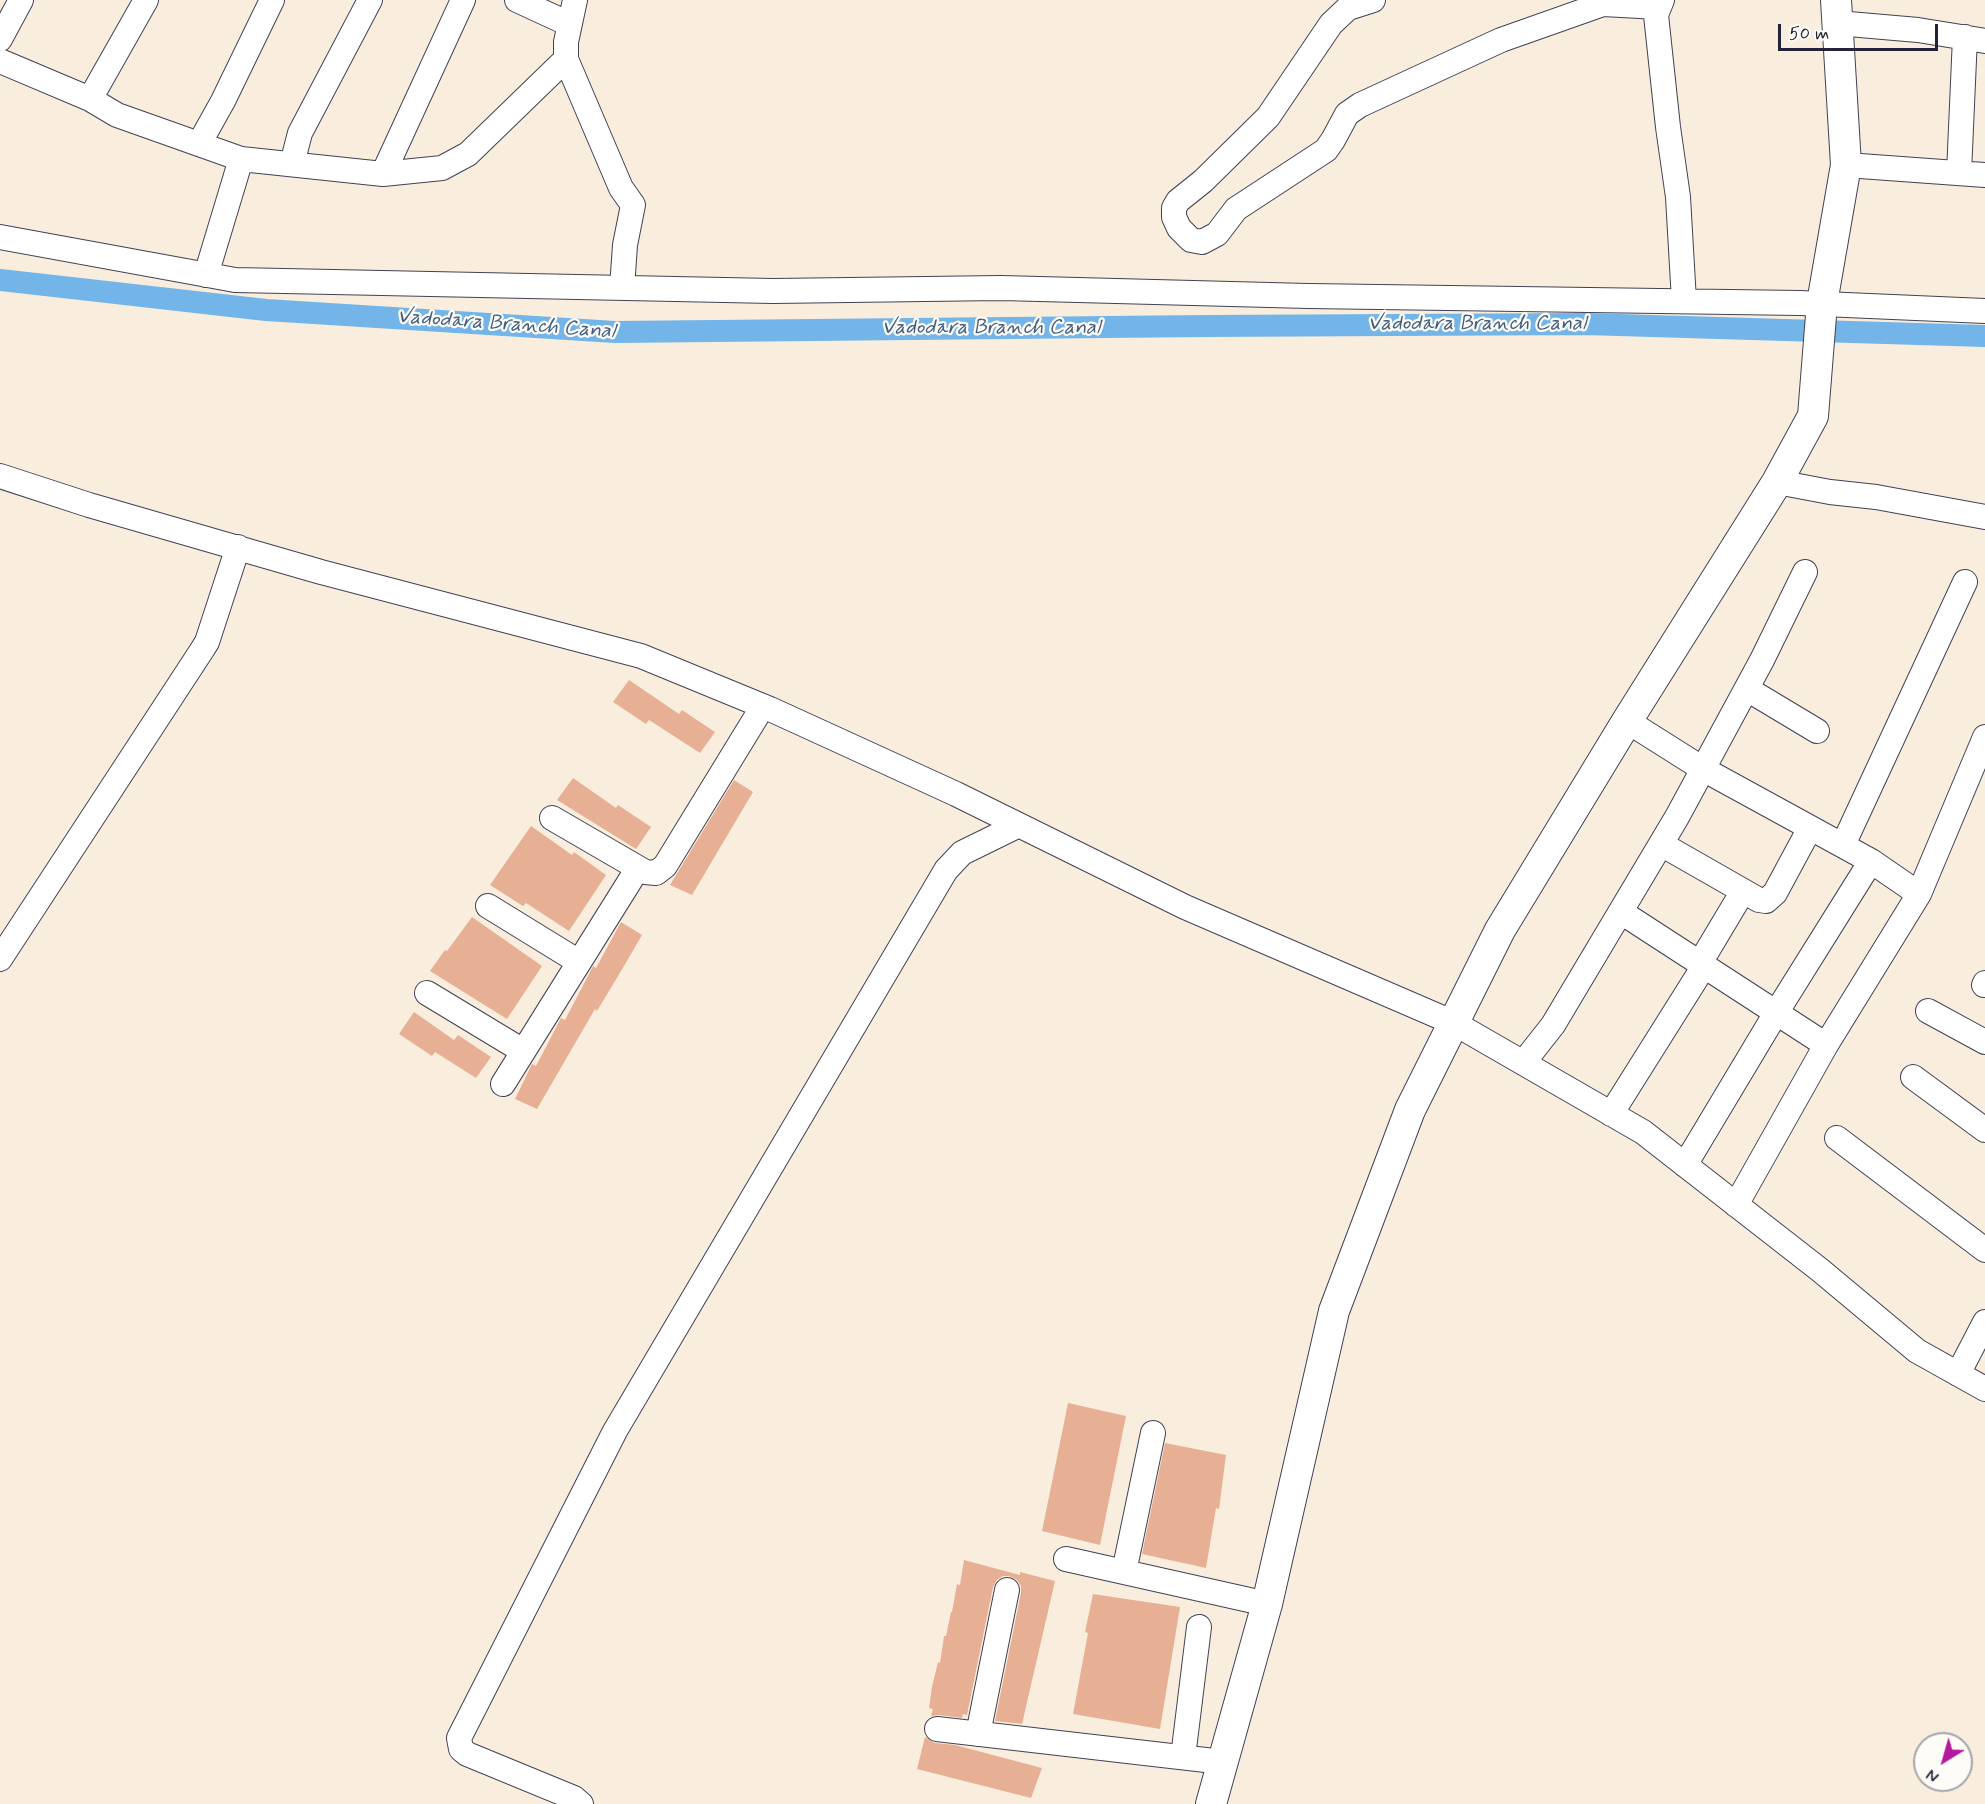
<!DOCTYPE html>
<style>
body{margin:0}
#map{position:relative;width:1985px;height:1804px;overflow:hidden;background:#f9eede;font-family:Mynerve,sans-serif}
canvas{display:block}
.north{position:absolute;left:1913px;top:1732px;width:60px;height:60px;box-sizing:border-box;background:#fdfcf7;border:2px solid #a5a5ac;border-radius:50%;rotate:217deg;font-size:16px;font-weight:700;line-height:24px;text-align:center;color:#22223b}
.north::after{content:'';display:block;margin:auto;width:21px;height:27px;background:#b5179e;clip-path:polygon(50% 0,100% 100%,50% 72%,0 100%)}
.scale{position:absolute;left:1778px;top:24px;width:160px;height:27px;box-sizing:border-box;border:3px solid #22223b;border-top:0;padding-left:8px;font-size:18px;line-height:21px;white-space:nowrap;color:#22223b;-webkit-text-stroke:4px #fdfcf7;paint-order:stroke}
</style>
<div id="map">
<canvas width="1985" height="1804"></canvas>
<div class="north">N</div>
<div class="scale">50 m</div>
</div>
<script>
const ctx = document.querySelector('canvas').getContext('2d');
ctx.lineJoin = 'round';
const poly = rows => new Path2D(rows.map(r => 'M' + r).join(''));
function strokePath(path, color, width, dash) { ctx.strokeStyle = color; ctx.lineWidth = width; ctx.lineCap = dash ? 'butt' : 'round'; ctx.setLineDash(dash || []); ctx.stroke(path); }
function paint(path, color) { ctx.fillStyle = color; ctx.fill(path, 'evenodd'); }
function write(font, color, halo, rows, align = 'center') {
  ctx.font = font + ' Mynerve,sans-serif'; ctx.lineWidth = 4.5; ctx.setLineDash([]); ctx.textBaseline = 'middle'; ctx.strokeStyle = halo; ctx.fillStyle = color; for (const [text, x, y, turn = 0] of rows) {
    ctx.save(); ctx.translate(x, y); ctx.rotate((+turn || 0) * Math.PI / 180); ctx.textAlign = isNaN(turn) ? turn : align; if (halo) ctx.strokeText(text, 0, 0); ctx.fillText(text, 0, 0); ctx.restore();
  }
}
strokePath(poly([
 [0,280,266,310,615,332,1207,326,1585,324,1985,336]
]), '#73b5e8', 22);
paint(poly([
 [629,680,679,714,682,710,715,732,700,753,649,720,646,724,613,702],
 [573,778,616,808,618,805,651,827,636,849,557,800],
 [734,780,753,792,692,895,670,885],
 [531,826,572,855,574,852,606,875,569,931,526,903,523,906,490,885],
 [472,917,542,966,507,1019,430,971,445,950,447,951],
 [621,922,642,935,624,966,597,1011,595,1009,537,1109,515,1099,532,1064,536,1066,561,1018,565,1020,590,972,593,966,596,968],
 [414,1012,454,1040,458,1035,491,1057,476,1078,435,1052,432,1056,399,1034],
 [1068,1403,1126,1416,1100,1545,1042,1531],
 [1165,1443,1226,1455,1219,1509,1216,1508,1206,1568,1142,1554],
 [964,1560,1020,1575,1020,1572,1055,1581,1022,1724,995,1721,1021,1593,1021,1586,1017,1580,1009,1576,1003,1576,997,1580,993,1587,967,1715,963,1714,962,1718,939,1715,931,1716,933,1709,929,1708,932,1687,938,1662,940,1663,944,1636,946,1636,951,1612,952,1612,957,1584,960,1585],
 [1093,1594,1180,1607,1160,1729,1073,1714,1088,1633,1085,1632],
 [925,1737,935,1743,955,1745,1042,1768,1031,1798,917,1769]
]), '#e7b094');
const minor = poly([
 [517,0,569,24],
 [575,0,566,42,566,59,621,188,633,205,625,245,622,288],
 [1373,0,1348,8,1331,24,1268,117,1203,181,1178,201,1174,208,1174,217,1179,228,1191,240,1202,242,1217,234,1236,209,1326,150,1333,140,1347,114,1360,105,1501,40,1603,4,1659,7],
 [1662,0,1656,15,1668,127,1678,197,1684,301],
 [1837,23,1918,30,1985,41],
 [0,39,21,0],
 [0,61,90,99,117,115,241,159],
 [90,99,146,0],
 [199,144,223,101,272,0],
 [292,164,300,133,370,0],
 [1846,165,1985,175],
 [1959,173,1965,37],
 [383,174,463,0],
 [0,237,235,280,773,291,1001,288,1308,296,1800,303,1985,311],
 [206,275,241,159,383,174,442,168,468,154,566,59],
 [0,476,89,505,321,572,641,656,770,709,956,794,1185,907,1454,1023,1643,1132,1820,1270,1917,1351,1985,1389],
 [1777,482,1830,492,1876,497,1985,517],
 [1747,689,1817,731],
 [1627,721,1703,769,1871,861,1919,894,1826,1045,1736,1205],
 [552,818,645,872,656,873,665,866,763,706],
 [1661,844,1759,900,1766,901,1775,893,1810,828],
 [1843,845,1965,582],
 [1919,894,1985,737],
 [488,906,579,962],
 [1621,912,1826,1045],
 [0,959,202,650,207,642,238,547],
 [1700,963,1743,891],
 [1984,985,1985,983],
 [427,993,523,1051],
 [1928,1011,1985,1042],
 [1523,1063,1553,1025,1677,817,1762,660,1805,572],
 [1913,1077,1985,1130],
 [503,1084,638,868],
 [1611,1114,1704,966],
 [1837,1138,1985,1250],
 [1685,1165,1776,1013,1871,861],
 [1958,1374,1985,1322],
 [1066,1559,1267,1604],
 [1124,1572,1153,1433],
 [937,1729,1223,1762],
 [978,1734,1007,1590],
 [1183,1757,1199,1627],
 [581,1804,574,1798,467,1754,461,1749,459,1738,615,1431,946,870,962,853,1019,825]
]);
const tertiary = poly([
 [1211,1804,1267,1604,1334,1311,1410,1110,1500,930,1627,721,1777,482,1813,416,1822,303,1846,165,1836,0]
]);
strokePath(minor, '#424153', 26);
strokePath(tertiary, '#424153', 32);
strokePath(minor, '#fff', 24);
strokePath(tertiary, '#fff', 30);
write('italic 21px', '#425d80', '#fdfcf7', [
 ["Vadodara Branch Canal",506,325,4],
 ["Vadodara Branch Canal",1477,325],
 ["Vadodara Branch Canal",991,329]
]);
</script>
